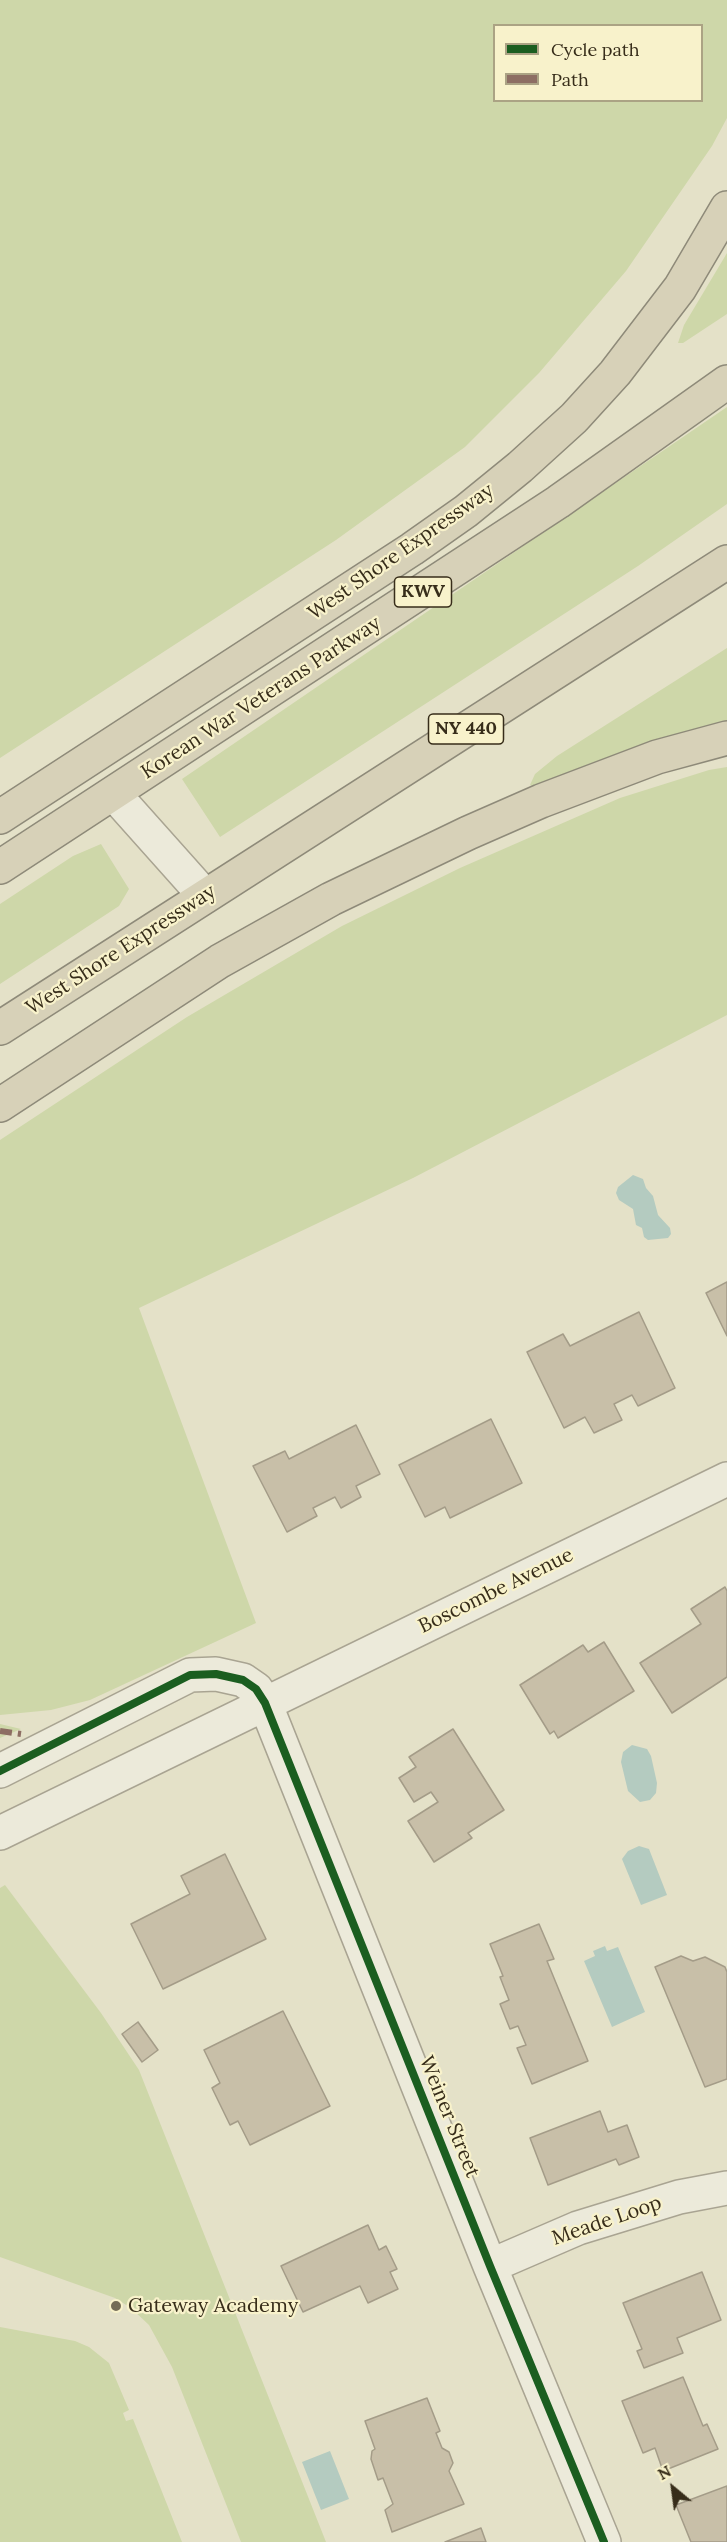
<!DOCTYPE html>
<style>
body{margin:0}
#map{position:relative;width:727px;height:2542px;overflow:hidden;background:#e4e1c8;font-family:Lora,serif}
canvas{display:block}
.legend{position:absolute;left:493px;top:24px;width:210px;height:78px;box-sizing:border-box;background:#f8f2cb;border:2px solid #aba384;margin:0;padding:8px 10px;list-style:none;font-size:18px;color:#372d1a}
.legend li{display:flex;align-items:center;gap:12px;height:30px}
.legend b{width:30px;border:2px solid #aba384}
.north{position:absolute;left:643px;top:2458px;width:60px;height:60px;-webkit-text-stroke:4px #f8f2cb;paint-order:stroke;rotate:331deg;font-size:16px;font-weight:700;line-height:24px;text-align:center;color:#372d1a}
.north::after{content:'';display:block;margin:auto;width:21px;height:27px;background:#372d1a;clip-path:polygon(50% 0,100% 100%,50% 72%,0 100%)}
</style>
<div id="map">
<canvas width="727" height="2542"></canvas>
<ul class="legend">
<li><b style="height:8px;background:#1b5e20"></b>Cycle path</li>
<li><b style="height:8px;background:#8d6e63"></b>Path</li>
</ul>
<div class="north">N</div>
</div>
<script>
const ctx = document.querySelector('canvas').getContext('2d');
ctx.lineJoin = 'round';
function paint(path, color) { ctx.fillStyle = color; ctx.fill(path, 'evenodd'); }
const poly = rows => new Path2D(rows.map(r => 'M' + r).join(''));
function strokePath(path, color, width, dash) { ctx.strokeStyle = color; ctx.lineWidth = width; ctx.lineCap = dash ? 'butt' : 'round'; ctx.setLineDash(dash || []); ctx.stroke(path); }
function write(font, color, halo, rows, align = 'center') {
  ctx.font = font + ' Lora,serif'; ctx.lineWidth = 4.5; ctx.setLineDash([]); ctx.textBaseline = 'middle'; ctx.strokeStyle = halo; ctx.fillStyle = color; for (const [text, x, y, turn = 0] of rows) {
    ctx.save(); ctx.translate(x, y); ctx.rotate((+turn || 0) * Math.PI / 180); ctx.textAlign = isNaN(turn) ? turn : align; if (halo) ctx.strokeText(text, 0, 0); ctx.fillText(text, 0, 0); ctx.restore();
  }
}
paint(poly([
 [0,0,727,0,727,118,712,146,626,271,539,373,465,447,336,540,0,758],
 [494,26,702,26,702,100,494,100],
 [727,253,727,314,683,343,678,343,684,325],
 [727,407,727,504,638,566,220,837,182,779],
 [727,648,727,721,657,739,541,784,534,787,530,785,535,774,557,756],
 [727,767,727,1015,413,1178,139,1308,256,1623,90,1700,51,1710,0,1715,0,1140,187,1017,342,926,460,868,620,798,709,770],
 [101,844,129,889,119,906,0,984,0,904,73,856],
 [0,1724,21,1729,0,1738],
 [5,1885,101,2013,139,2070,326,2542,241,2542,172,2367,149,2325,131,2308,115,2298,0,2257,0,1888],
 [0,2327,75,2341,89,2347,109,2363,129,2410,123,2413,126,2421,133,2419,182,2542,0,2542]
]), '#ced7a9');
paint(poly([
 [633,1175,643,1179,646,1188,653,1196,658,1215,670,1228,671,1234,668,1238,648,1240,644,1237,642,1228,636,1225,633,1209,619,1200,616,1193,618,1187],
 [632,1745,647,1749,651,1756,657,1783,656,1793,650,1800,640,1802,628,1791,621,1762,623,1752],
 [639,1846,649,1849,667,1895,641,1905,622,1859,628,1851],
 [605,1946,607,1951,618,1947,645,2012,612,2027,584,1961,595,1956,593,1951],
 [330,2451,349,2499,321,2510,302,2462]
]), '#b4cbc0');
const building = poly([
 [727,1282,727,1336,706,1293,727,1282],
 [639,1312,675,1388,638,1406,632,1395,614,1404,622,1420,594,1433,585,1417,564,1428,527,1352,563,1334,570,1346,639,1312],
 [491,1419,522,1483,450,1518,445,1507,425,1517,399,1465,491,1419],
 [356,1425,380,1474,356,1486,361,1497,341,1508,335,1497,313,1508,317,1516,287,1532,253,1466,285,1451,289,1459,356,1425],
 [725,1587,727,1591,727,1677,672,1713,640,1663,701,1624,691,1609,725,1587],
 [604,1642,634,1691,558,1738,554,1731,550,1734,520,1685,583,1645,588,1652,604,1642],
 [453,1729,504,1810,468,1833,472,1838,434,1862,408,1821,438,1802,431,1792,414,1802,399,1778,416,1767,409,1757,453,1729],
 [225,1854,266,1939,163,1989,131,1924,190,1894,181,1876,225,1854],
 [539,1924,554,1959,547,1961,588,2061,532,2084,517,2048,526,2045,518,2026,510,2029,500,2004,509,2000,500,1977,503,1976,490,1944,539,1924],
 [681,1956,693,1961,705,1957,725,1967,727,1972,727,2079,705,2087,655,1967,681,1956],
 [283,2011,330,2106,250,2145,238,2121,230,2125,212,2088,220,2083,204,2050,283,2011],
 [138,2022,158,2050,142,2062,122,2034,138,2022],
 [600,2111,608,2132,627,2125,639,2157,619,2165,616,2159,548,2185,530,2138,600,2111],
 [368,2225,379,2250,386,2246,397,2269,390,2272,398,2289,368,2303,360,2286,303,2312,281,2266,368,2225],
 [702,2272,721,2320,677,2338,683,2353,644,2368,637,2351,642,2349,623,2303,702,2272],
 [683,2377,703,2426,707,2424,718,2449,663,2471,655,2448,643,2453,622,2401,683,2377],
 [427,2398,440,2431,436,2433,442,2448,449,2452,453,2463,449,2471,464,2504,392,2532,385,2510,393,2504,383,2478,378,2480,371,2459,372,2451,375,2449,365,2421,427,2398],
 [727,2486,727,2542,691,2542,676,2505,727,2486],
 [481,2528,486,2542,445,2542,481,2528]
]);
paint(building, '#c8bfa8');
strokePath(building, '#a49c88', 1.5);
const minor = poly([
 [114,794,205,896],
 [0,1771,190,1675,216,1674,243,1680,256,1689,265,1703,490,2266,604,2542],
 [0,1833,727,1479],
 [490,2266,578,2228,679,2197,727,2188]
]);
const highway = poly([
 [0,817,412,549,466,511,520,467,574,418,615,373,680,288,727,208],
 [0,867,558,502,727,382],
 [0,1028,727,562],
 [0,1105,220,961,331,899,468,833,541,801,657,757,727,738]
]);
strokePath(minor, '#a9a492', 36);
strokePath(highway, '#8e8a79', 36);
strokePath(minor, '#eceada', 33);
strokePath(highway, '#d7d1b8', 33);
strokePath(poly([
 [0,1731,21,1734]
]), '#8d6e63', 6, [12, 6]);
strokePath(poly([
 [0,1771,190,1675,216,1674,243,1680,256,1689,265,1703,490,2266,604,2542]
]), '#1b5e20', 8);
for (const [x, y, r, color] of [
 [116,2306,6,"#746c57"]
]) { const dot = new Path2D(); dot.arc(x, y, r, 0, 2 * Math.PI); ctx.fillStyle = color; ctx.fill(dot); strokePath(dot, '#f8f2cb', 2); }
for (const [x, y, w] of [
 [423,592,57],
 [466,729,75]
]) { const box = new Path2D(); box.roundRect(x - w / 2, y - 15, w, 30, 4.5); ctx.fillStyle = '#f8f2cb'; ctx.fill(box); strokePath(box, '#372d1a', 1.5); }
write('bold 18px', '#372d1a', null, [
 ["KWV",423,592],
 ["NY 440",466,729]
]);
write('20px', '#372d1a', '#f8f2cb', [
 ["West Shore Expressway",401,552,-35],
 ["Korean War Veterans Parkway",261,698,-33],
 ["West Shore Expressway",121,950,-33],
 ["Boscombe Avenue",496,1591,-26],
 ["Weiner Street",449,2117,68],
 ["Meade Loop",607,2221,-19]
]);
write('20px', '#372d1a', '#f8f2cb', [
 ["Gateway Academy",128,2306]
], 'left');
</script>
